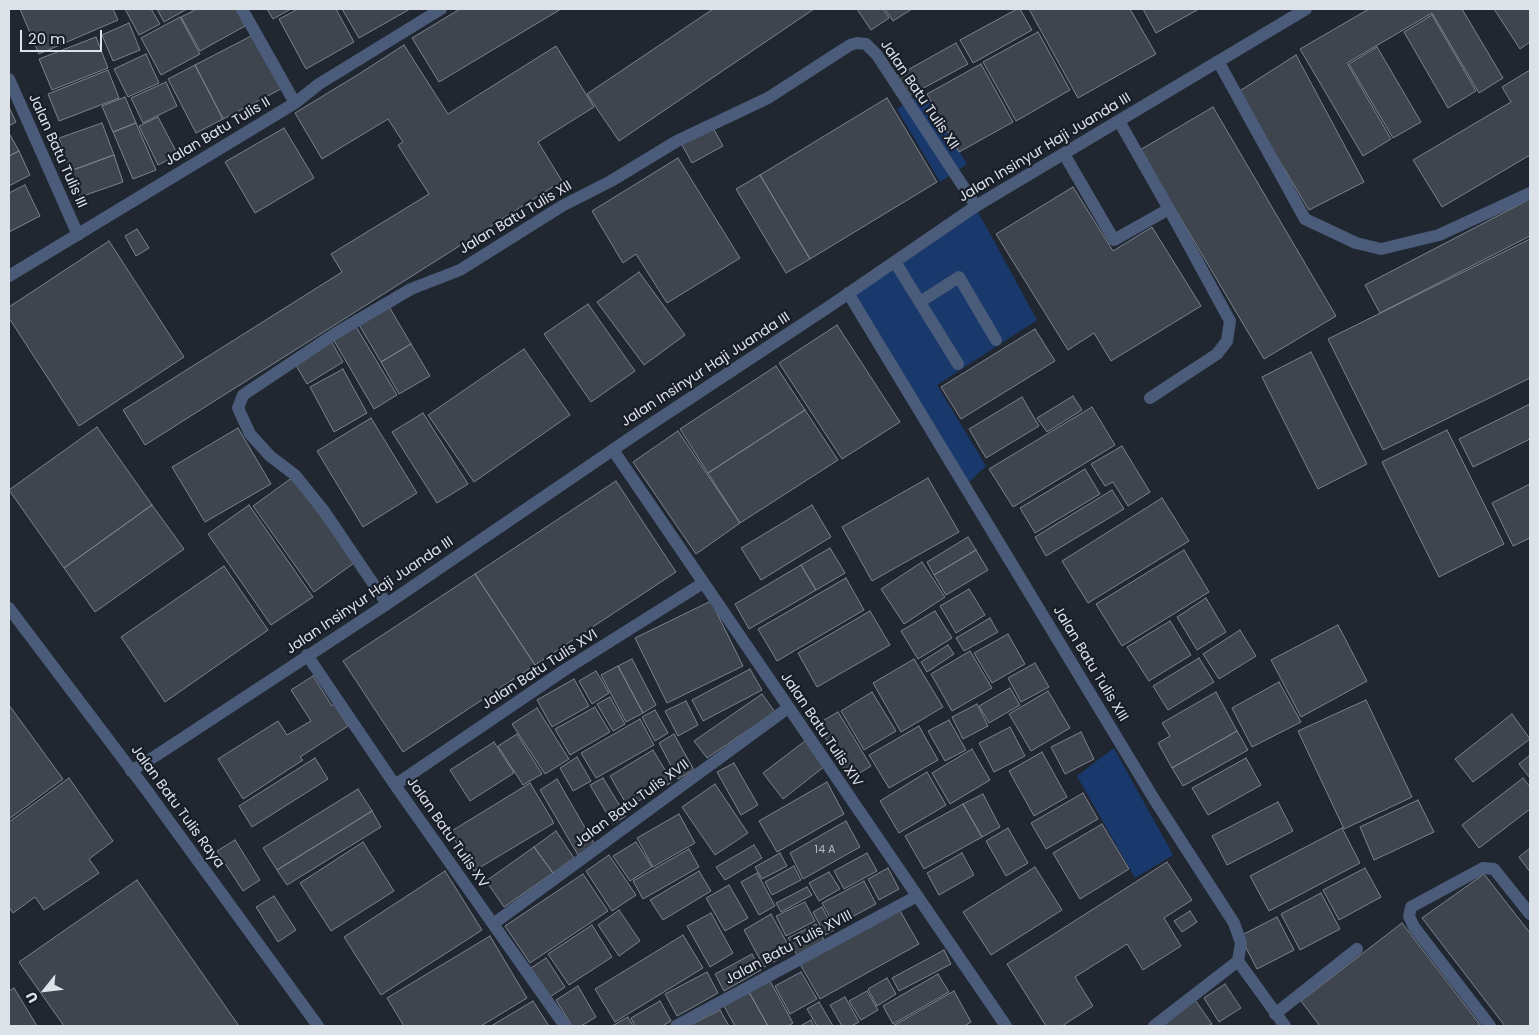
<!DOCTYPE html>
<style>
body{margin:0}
#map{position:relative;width:1539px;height:1035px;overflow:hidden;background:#212731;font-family:Poppins,sans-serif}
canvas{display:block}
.frame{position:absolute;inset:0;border:10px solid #dde1e8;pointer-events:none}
.north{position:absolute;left:20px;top:965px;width:50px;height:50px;-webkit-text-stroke:4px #181d27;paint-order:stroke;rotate:241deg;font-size:14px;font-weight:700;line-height:20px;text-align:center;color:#dde1e8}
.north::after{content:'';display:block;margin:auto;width:18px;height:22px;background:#dde1e8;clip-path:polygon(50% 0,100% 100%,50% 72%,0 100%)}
.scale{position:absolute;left:20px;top:30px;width:82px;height:22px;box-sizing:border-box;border:2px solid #dde1e8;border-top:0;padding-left:6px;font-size:15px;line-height:18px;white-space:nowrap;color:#dde1e8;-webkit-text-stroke:4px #181d27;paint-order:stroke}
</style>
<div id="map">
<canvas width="1539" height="1035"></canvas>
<div class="frame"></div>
<div class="north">U</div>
<div class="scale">20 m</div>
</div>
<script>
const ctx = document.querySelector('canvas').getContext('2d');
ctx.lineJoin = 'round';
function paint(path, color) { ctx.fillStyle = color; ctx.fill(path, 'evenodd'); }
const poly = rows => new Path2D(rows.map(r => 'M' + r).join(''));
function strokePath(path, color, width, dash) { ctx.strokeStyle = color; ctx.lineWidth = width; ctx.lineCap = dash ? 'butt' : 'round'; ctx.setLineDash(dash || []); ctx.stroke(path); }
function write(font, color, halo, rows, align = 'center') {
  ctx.font = font + ' Poppins,sans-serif'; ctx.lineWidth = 4.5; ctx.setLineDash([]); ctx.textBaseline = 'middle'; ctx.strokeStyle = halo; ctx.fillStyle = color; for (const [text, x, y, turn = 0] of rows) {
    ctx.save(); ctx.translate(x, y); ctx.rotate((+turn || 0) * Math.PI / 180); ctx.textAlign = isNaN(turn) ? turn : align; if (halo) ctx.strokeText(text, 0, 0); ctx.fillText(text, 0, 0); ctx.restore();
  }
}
paint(poly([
 [924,92,967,164,940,182,897,109],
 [977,210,1037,320,937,385,986,466,967,484,852,290],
 [1114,748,1173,855,1135,878,1077,776]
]), '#19386c');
const building = poly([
 [20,9,113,9,118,20,39,54,20,9],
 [125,9,151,9,160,24,139,35,125,9],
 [157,9,187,9,164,22,157,9],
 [197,9,236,9,245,26,200,51,181,17,197,9],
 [267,9,291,9,273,19,267,9],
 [298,9,336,9,354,42,306,69,279,19,298,9],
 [342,9,410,9,359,38,342,9],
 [460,9,561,9,439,82,412,38,460,9],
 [713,9,814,9,619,141,587,94,713,9],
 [857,9,883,9,889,18,871,30,857,9],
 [885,9,912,9,893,21,885,9],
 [1017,9,1020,9,1032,30,973,63,960,40,1017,9],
 [1029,9,1130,9,1156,54,1078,98,1029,9],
 [1143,9,1199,9,1156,33,1143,9],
 [1369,9,1462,9,1503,78,1479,93,1432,13,1347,63,1391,139,1363,156,1300,49,1369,9],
 [1494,9,1530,9,1530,42,1520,49,1494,9],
 [1432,15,1476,91,1448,108,1404,32,1432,15],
 [180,17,200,54,161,75,141,38,180,17],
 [129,23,140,50,113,61,102,35,129,23],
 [1038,32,1070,90,1016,121,983,62,1038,32],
 [253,35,281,89,223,119,195,65,253,35],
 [96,37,108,68,52,90,39,59,96,37],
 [956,43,968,64,907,97,895,77,956,43],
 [404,45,448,114,556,46,594,107,538,142,562,181,145,445,123,410,342,272,331,254,429,194,398,145,403,142,388,119,322,159,295,113,359,74,404,45],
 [1377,47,1421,122,1393,138,1349,64,1377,47],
 [146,54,159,83,128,97,114,69,146,54],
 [1296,55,1364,182,1309,210,1238,92,1296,55],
 [981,64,1013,122,959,152,927,94,981,64],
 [195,65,223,119,196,133,168,79,195,65],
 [108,70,119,98,59,121,48,94,108,70],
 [1530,70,1530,155,1442,207,1413,160,1511,102,1502,87,1530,70],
 [166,82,177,106,143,123,131,98,166,82],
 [125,97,136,123,113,132,102,106,125,97],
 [887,98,937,182,810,259,760,175,887,98],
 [9,107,16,122,9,126,9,107],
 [1213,107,1336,316,1264,359,1140,150,1213,107],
 [158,117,178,155,158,165,139,126,158,117],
 [102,123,114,155,70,171,59,138,102,123],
 [136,123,156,170,133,179,113,132,136,123],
 [712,126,723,146,692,163,681,143,712,126],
 [284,128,314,178,255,213,225,162,284,128],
 [9,133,19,151,9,156,9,133],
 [19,151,30,175,9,186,9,156,19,151],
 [114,155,123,182,80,197,70,171,114,155],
 [678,158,740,258,667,303,636,254,623,263,592,211,678,158],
 [760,175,810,259,786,273,736,189,760,175],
 [25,185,40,216,9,232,9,193,25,185],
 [1073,187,1113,251,1152,227,1201,306,1111,361,1094,333,1068,350,996,234,1073,187],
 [1530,199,1530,236,1380,313,1365,285,1530,199],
 [137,229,149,248,136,256,125,236,137,229],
 [1530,239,1530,378,1383,450,1328,339,1530,239],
 [109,241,184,357,79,426,9,318,9,307,109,241],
 [639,272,685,335,644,365,597,302,639,272],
 [588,304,635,371,591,402,544,334,588,304],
 [388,305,411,344,381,362,358,323,388,305],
 [355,325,397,395,374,409,333,339,355,325],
 [837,325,900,422,842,459,779,363,837,325],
 [1035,329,1055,361,961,419,941,387,1035,329],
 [331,341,343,362,307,384,294,362,331,341],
 [411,344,430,376,399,394,381,362,411,344],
 [524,349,570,415,474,482,428,415,524,349],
 [1311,352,1367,464,1318,489,1262,377,1311,352],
 [776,366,805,410,708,473,680,429,776,366],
 [343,369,367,413,334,432,310,387,343,369],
 [1073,396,1082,410,1047,432,1037,418,1073,396],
 [1022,397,1039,426,986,458,969,429,1022,397],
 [1530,404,1530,439,1473,467,1459,439,1530,404],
 [1092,407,1115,445,1013,507,989,469,1092,407],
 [805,410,838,460,740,523,708,473,805,410],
 [423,413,468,484,437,503,392,432,423,413],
 [371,418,417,493,363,527,317,451,371,418],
 [97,427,152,505,64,568,9,490,97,427],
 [238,428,271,484,205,522,172,467,238,428],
 [1447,430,1504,544,1439,577,1382,462,1447,430],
 [678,431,740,523,696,554,633,462,678,431],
 [1122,446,1150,492,1128,506,1113,482,1105,486,1091,464,1122,446],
 [1085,469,1100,494,1035,533,1020,508,1085,469],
 [293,477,354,563,314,592,253,506,293,477],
 [928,478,959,532,872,581,842,527,928,478],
 [616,481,676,572,535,665,475,574,616,481],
 [1530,484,1530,538,1513,546,1492,503,1530,484],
 [1112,490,1124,509,1046,556,1035,537,1112,490],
 [1162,498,1189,541,1088,603,1062,561,1162,498],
 [152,505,184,549,95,612,64,568,152,505],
 [249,505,313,597,271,625,208,534,249,505],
 [812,505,831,537,761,580,741,548,812,505],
 [968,537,976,550,934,575,927,562,968,537],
 [830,548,845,573,816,590,801,565,830,548],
 [976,550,988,570,946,595,934,575,976,550],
 [1184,550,1209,592,1122,646,1096,604,1184,550],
 [922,562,945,597,904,624,881,589,922,562],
 [801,565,816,590,749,629,735,604,801,565],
 [224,566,268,630,165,702,121,637,224,566],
 [475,574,535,665,403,752,343,661,475,574],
 [846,578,864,610,777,661,758,629,846,578],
 [969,589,985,615,956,633,940,606,969,589],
 [1206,598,1226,632,1197,650,1177,617,1206,598],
 [711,601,743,666,667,703,635,638,711,601],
 [870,611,890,645,817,687,798,653,870,611],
 [935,611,952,638,918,659,901,631,935,611],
 [990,618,998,632,964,651,956,638,990,618],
 [1170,621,1191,655,1149,681,1127,647,1170,621],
 [1338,625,1367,681,1301,717,1271,660,1338,625],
 [1240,630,1256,656,1219,679,1203,654,1240,630],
 [1008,634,1025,664,992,683,974,653,1008,634],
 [948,645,954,654,927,672,921,662,948,645],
 [970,651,992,688,952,711,931,674,970,651],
 [1199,658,1214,682,1168,710,1153,686,1199,658],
 [632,659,656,705,643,713,618,666,632,659],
 [914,659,943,707,901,732,873,683,914,659],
 [1035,663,1049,687,1021,702,1008,678,1035,663],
 [618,666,643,713,626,722,601,675,618,666],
 [750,669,762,690,703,721,692,700,750,669],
 [596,671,609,693,592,704,579,681,596,671],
 [313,676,332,706,334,704,348,726,300,757,303,760,243,799,218,759,278,721,287,735,311,721,291,690,313,676],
 [574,679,589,706,552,727,537,700,574,679],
 [1279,682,1301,722,1252,747,1232,708,1279,682],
 [1010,688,1020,705,989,723,979,706,1010,688],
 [1048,691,1070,728,1031,751,1009,714,1048,691],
 [872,692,896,731,864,750,841,711,872,692],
 [1216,692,1237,731,1172,768,1158,743,1170,736,1162,723,1216,692],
 [762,694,775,712,707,758,694,741,762,694],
 [610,697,625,724,613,731,597,704,610,697],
 [1366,700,1412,797,1344,829,1298,731,1366,700],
 [686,701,698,725,678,736,665,711,686,701],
 [977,704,988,726,963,739,952,717,977,704],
 [9,705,63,779,9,819,9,705],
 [595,707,610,732,570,755,555,729,595,707],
 [537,708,569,759,545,774,512,724,537,708],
 [655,710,668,733,655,741,642,717,655,710],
 [838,712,871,766,850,779,817,724,838,712],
 [1512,714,1530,739,1473,782,1455,759,1512,714],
 [640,719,654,745,596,778,581,753,640,719],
 [949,720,966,750,945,761,928,731,949,720],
 [919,726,938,760,889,788,869,755,919,726],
 [1010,727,1025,756,994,772,979,743,1010,727],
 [1237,731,1248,750,1183,786,1172,768,1237,731],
 [1081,732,1094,759,1065,774,1051,747,1081,732],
 [517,734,542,774,523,785,498,746,517,734],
 [674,734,694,770,678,779,659,743,674,734],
 [805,741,825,766,783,799,763,773,805,741],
 [494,742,514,773,470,801,450,770,494,742],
 [972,749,990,780,950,804,932,773,972,749],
 [653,750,672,782,628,807,610,776,653,750],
 [1042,752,1067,797,1034,816,1009,771,1042,752],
 [1530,755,1530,778,1519,764,1530,755],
 [577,757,591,781,573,791,560,768,577,757],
 [315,758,328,779,252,827,239,806,315,758],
 [1246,758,1261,785,1208,815,1192,788,1246,758],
 [734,763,758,805,741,815,717,772,734,763],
 [927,772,946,805,899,833,880,801,927,772],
 [69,778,113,841,89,859,99,873,44,910,35,897,13,913,9,907,9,822,69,778],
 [603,778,626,816,613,824,590,785,603,778],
 [1523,778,1530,787,1530,809,1479,848,1462,825,1523,778],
 [557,779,595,845,578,855,540,790,557,779],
 [827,782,844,814,777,852,759,821,827,782],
 [530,783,554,823,474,871,450,832,530,783],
 [715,784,748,833,715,855,682,807,715,784],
 [358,789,372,811,277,870,263,848,358,789],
 [1083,793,1098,819,1046,849,1031,823,1083,793],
 [983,794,1000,827,982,837,963,804,983,794],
 [1418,800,1434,832,1374,860,1360,827,1418,800],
 [1278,802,1293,831,1227,865,1212,836,1278,802],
 [963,804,982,837,924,869,905,836,963,804],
 [372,811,381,827,287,885,277,870,372,811],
 [679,814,695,843,653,867,637,838,679,814],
 [846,821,860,847,803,879,790,853,846,821],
 [1102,824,1129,869,1080,899,1053,853,1102,824],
 [1008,828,1028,863,1006,876,986,841,1008,828],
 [1342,828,1360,863,1269,911,1250,876,1342,828],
 [556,831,574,858,553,873,534,847,556,831],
 [235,840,260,880,243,891,217,851,235,840],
 [363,842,394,891,331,931,300,883,363,842],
 [636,842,652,867,630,881,613,856,636,842],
 [754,845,762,858,725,880,716,867,754,845],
 [534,847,553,873,504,907,486,881,534,847],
 [1530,848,1530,872,1519,857,1530,848],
 [689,849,699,867,643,899,633,881,689,849],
 [780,853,787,866,762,879,755,867,780,853],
 [867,853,877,871,844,889,834,871,867,853],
 [962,853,974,875,939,895,927,873,962,853],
 [609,855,636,895,612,911,586,871,609,855],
 [1167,862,1192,900,1164,918,1181,946,1143,970,1127,944,1075,977,1093,1006,1062,1026,1046,1026,1007,964,1167,862],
 [794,866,801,880,772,895,765,882,794,866],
 [1035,867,1062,910,991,955,963,912,1035,867],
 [888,868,899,889,879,900,868,879,888,868],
 [1365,868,1381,897,1339,920,1323,890,1365,868],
 [445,871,482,930,381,995,344,937,445,871],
 [699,871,711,891,663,920,650,900,699,871],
 [829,872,840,889,819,901,809,883,829,872],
 [757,873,775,906,759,915,741,882,757,873],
 [583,874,608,911,530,963,505,926,583,874],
 [1484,874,1530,933,1530,1026,1505,1026,1422,918,1484,874],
 [137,880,239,1026,64,1026,19,962,137,880],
 [864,881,876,904,835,926,822,903,864,881],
 [729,885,748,918,725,931,706,898,729,885],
 [807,887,812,895,781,912,776,903,807,887],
 [1321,893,1340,929,1300,950,1281,914,1321,893],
 [274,896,296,930,278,942,256,907,274,896],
 [805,902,815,921,786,936,776,916,805,902],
 [822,907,834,930,825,935,813,912,822,907],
 [899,909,919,944,820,999,800,964,899,909],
 [619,910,640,941,619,956,598,925,619,910],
 [1190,911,1197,922,1182,932,1174,921,1190,911],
 [711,913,733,953,710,967,687,926,711,913],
 [771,914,792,952,764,967,744,930,771,914],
 [1277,917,1294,950,1257,969,1240,936,1277,917],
 [1402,923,1481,1026,1320,1026,1301,1001,1402,923],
 [816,924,824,940,797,955,788,938,816,924],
 [592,925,612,957,569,985,548,954,592,925],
 [683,935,703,968,615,1022,595,989,683,935],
 [490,936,527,998,481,1026,404,1026,387,998,490,936],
 [944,950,951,964,899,991,892,978,944,950],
 [752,954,761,970,724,991,715,974,752,954],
 [546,958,565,987,550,997,531,968,546,958],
 [707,972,718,993,677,1016,665,994,707,972],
 [801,972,817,999,790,1014,775,986,801,972],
 [938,974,949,992,893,1024,883,1006,938,974],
 [887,978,896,994,877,1006,868,989,887,978],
 [770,981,793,1023,788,1026,768,1026,749,992,770,981],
 [1225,984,1241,1008,1219,1022,1204,998,1225,984],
 [578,986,596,1017,581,1026,572,1026,556,1000,578,986],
 [14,988,37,1026,9,1026,9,991,14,988],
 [867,991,878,1010,861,1020,849,1001,867,991],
 [954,991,971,1022,964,1026,893,1026,954,991],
 [749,992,768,1026,735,1026,724,1006,749,992],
 [845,997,859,1022,851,1026,842,1026,830,1005,845,997],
 [1195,1000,1212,1024,1208,1026,1157,1026,1195,1000],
 [533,1001,549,1026,491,1026,533,1001],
 [660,1001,671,1021,662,1026,635,1026,631,1018,660,1001],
 [819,1002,833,1026,817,1026,807,1009,819,1002],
 [720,1010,729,1026,688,1026,720,1010],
 [628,1017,633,1026,612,1026,628,1017],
 [811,1020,814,1026,800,1026,811,1020]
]);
paint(building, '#3e454f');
strokePath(building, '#7b828e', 1);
strokePath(poly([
 [242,9,295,103],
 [1218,61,1305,219,1356,243,1381,249,1439,235,1530,193],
 [9,79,78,235],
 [1119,121,1169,209,1230,321,1227,341,1217,354,1150,398],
 [1064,154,1114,240,1169,209],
 [895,262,958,364],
 [9,276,295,103,319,84,441,9],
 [848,293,1154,799,1234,923,1241,943,1238,961,1154,1026],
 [920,302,959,277,996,340],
 [613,450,1006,1026],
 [387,604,324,511,295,475,270,456,250,434,238,408,243,395,336,333,411,289,460,270,562,206,611,181,677,141,768,98,850,45,857,43,866,44,877,55,976,206],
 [9,608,145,788,318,1026],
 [307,655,395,785,565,1026],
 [131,771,157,755,387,604,636,434,830,306,976,206,1306,9],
 [395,785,563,671,703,583],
 [493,924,788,708],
 [1238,961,1285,1026],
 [1275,1014,1357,949],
 [676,1026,917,896],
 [1490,1026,1414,927,1409,916,1411,907,1483,868,1494,869,1530,914]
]), '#4a5c7a', 12);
write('11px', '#b5bac2', null, [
 ["14 A",825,850]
]);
write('14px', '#dde1e8', '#181d27', [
 ["Jalan Batu Tulis XII",919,95,56],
 ["Jalan Batu Tulis II",218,132,-31],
 ["Jalan Insinyur Haji Juanda III",1045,148,-31],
 ["Jalan Batu Tulis III",57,151,66],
 ["Jalan Batu Tulis XII",516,218,-31],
 ["Jalan Insinyur Haji Juanda III",706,370,-33],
 ["Jalan Insinyur Haji Juanda III",370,596,-34],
 ["Jalan Batu Tulis XIII",1090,664,59],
 ["Jalan Batu Tulis XVI",540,670,-33],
 ["Jalan Batu Tulis XIV",821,730,56],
 ["Jalan Batu Tulis XVII",632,804,-36],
 ["Jalan Batu Tulis Raya",177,807,54],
 ["Jalan Batu Tulis XV",447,833,55],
 ["Jalan Batu Tulis XVIII",789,948,-28]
]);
</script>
